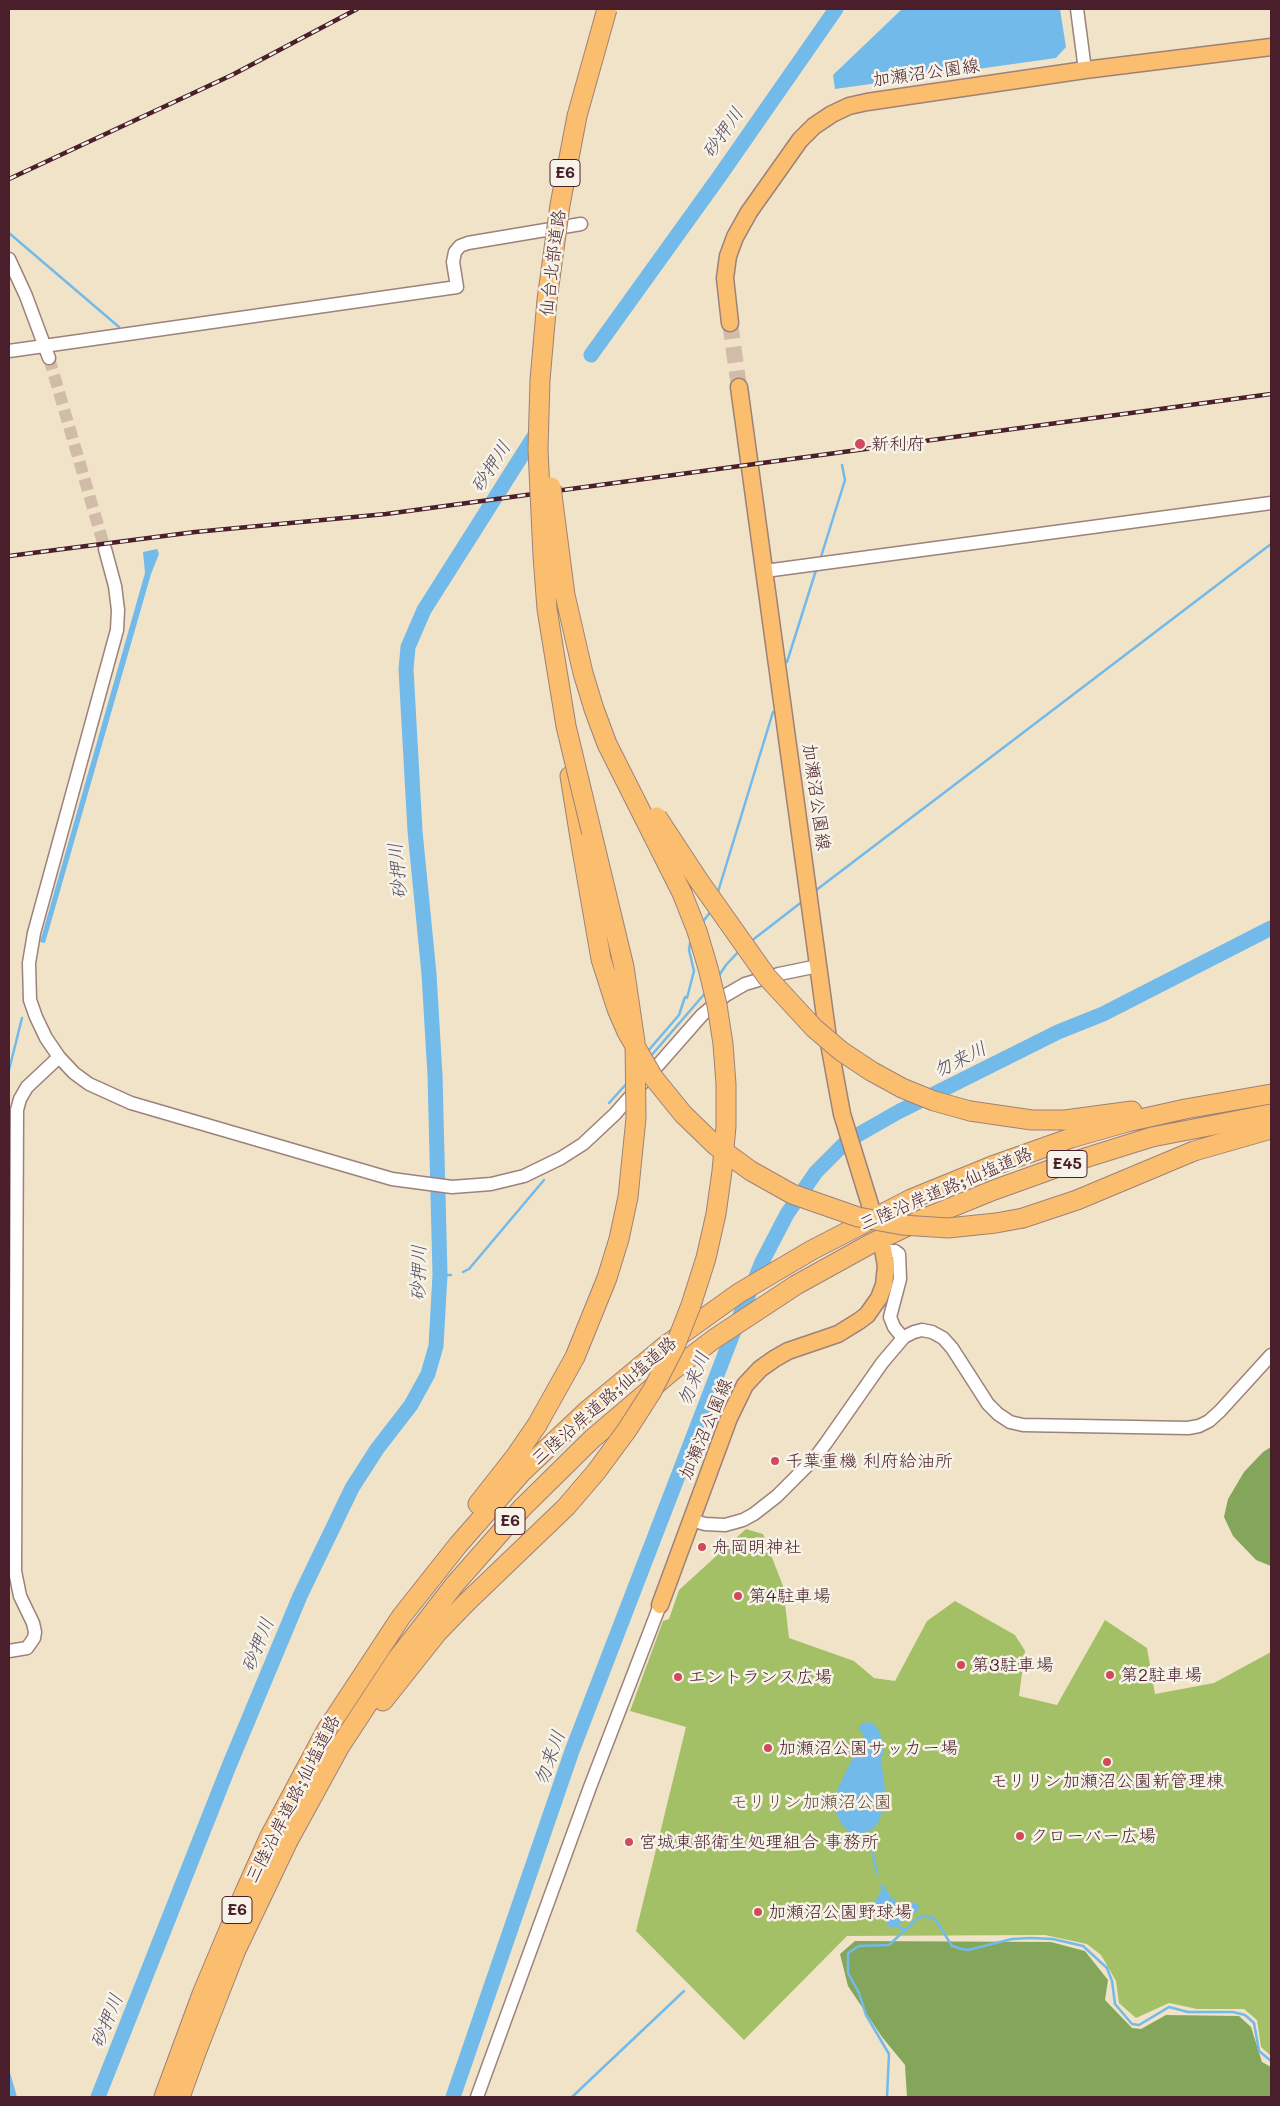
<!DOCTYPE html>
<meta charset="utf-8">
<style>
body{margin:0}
#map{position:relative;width:1280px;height:2106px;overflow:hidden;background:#f1e3c8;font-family:Mali,sans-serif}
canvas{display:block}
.frame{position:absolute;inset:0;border:10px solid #4a1f2b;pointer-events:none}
</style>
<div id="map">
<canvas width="1280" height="2106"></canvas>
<div class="frame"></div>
</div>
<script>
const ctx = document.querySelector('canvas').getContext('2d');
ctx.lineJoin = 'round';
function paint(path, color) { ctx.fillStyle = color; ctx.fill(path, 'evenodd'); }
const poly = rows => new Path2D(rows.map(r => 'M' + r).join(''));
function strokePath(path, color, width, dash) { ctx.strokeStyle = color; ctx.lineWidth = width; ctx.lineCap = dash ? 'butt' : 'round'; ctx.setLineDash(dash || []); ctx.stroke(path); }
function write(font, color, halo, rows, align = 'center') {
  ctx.font = font + ' Mali,"Klee One",sans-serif'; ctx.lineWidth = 5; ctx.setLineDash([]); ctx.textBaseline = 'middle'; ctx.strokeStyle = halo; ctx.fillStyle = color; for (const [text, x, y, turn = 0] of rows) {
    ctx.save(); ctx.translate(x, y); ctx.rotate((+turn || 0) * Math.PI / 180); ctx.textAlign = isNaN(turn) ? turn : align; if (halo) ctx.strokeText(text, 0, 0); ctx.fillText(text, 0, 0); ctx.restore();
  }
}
paint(poly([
 [746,1529,763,1534,783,1586,789,1638,854,1661,874,1678,895,1681,927,1621,955,1601,1015,1635,1025,1651,1019,1696,1057,1705,1105,1620,1147,1648,1155,1694,1214,1683,1271,1652,1271,2056,1261,2047,1257,2020,1244,2009,1197,2009,1169,2003,1136,2018,1119,2003,1116,1981,1101,1955,1087,1944,1045,1935,847,1936,744,2040,636,1931,686,1727,630,1711,663,1621,669,1619,679,1590]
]), '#a4c066');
paint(poly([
 [1271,1447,1271,1566,1256,1560,1233,1536,1224,1517,1228,1499,1244,1472,1263,1452],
 [855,1941,1051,1942,1085,1951,1108,1980,1105,2000,1132,2028,1141,2029,1166,2015,1239,2016,1251,2027,1262,2062,1271,2067,1271,2097,907,2097,905,2065,882,2037,848,1986,840,1954]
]), '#83a65b');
paint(poly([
 [902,9,1060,9,1066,47,1056,58,835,89,833,75],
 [157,549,159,554,151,574,45,943,40,942,145,573,143,552],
 [870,1722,877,1727,882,1738,884,1750,881,1760,885,1789,883,1811,879,1821,874,1828,859,1835,849,1832,841,1823,836,1813,835,1799,838,1788,864,1735,860,1731,859,1727,863,1723],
 [884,1885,890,1896,897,1902,889,1914,892,1919,901,1917,905,1909,913,1902,920,1906,916,1912,894,1928,888,1926,884,1915,876,1914,873,1910,873,1906],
 [9,2069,17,2097,9,2097]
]), '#72baea');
strokePath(poly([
 [9,233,119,327],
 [820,560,845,480,842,465],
 [787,662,817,567],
 [815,891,1271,544],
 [717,895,773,712],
 [702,923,711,911],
 [750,942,803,901],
 [718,977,726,965,740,950],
 [648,1051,679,1015,685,997,687,998,694,971,689,950,691,937],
 [650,1057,707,991],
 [9,1070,22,1018],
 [609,1103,628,1082],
 [463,1272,469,1269,544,1180],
 [440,1275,451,1275],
 [868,1829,877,1874],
 [882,1885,883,1893],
 [896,1926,906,1930],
 [572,2097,684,1991],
 [887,2097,889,2054,866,2015,859,1993,848,1973,848,1953,859,1946,889,1945,918,1918,926,1916,934,1918,937,1922,952,1946,962,1949,968,1950,1012,1939,1030,1938,1053,1939,1083,1946,1107,1968,1112,1981,1115,2004,1132,2024,1139,2025,1169,2007,1188,2012,1233,2012,1245,2015,1254,2023,1259,2051,1271,2061]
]), '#72baea', 2.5);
strokePath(poly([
 [591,355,719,177,836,9],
 [98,2097,229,1766,300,1596,352,1488,377,1449,411,1405,428,1374,436,1346,440,1275,435,1075,429,974,415,831,406,669,408,647,424,610,540,427],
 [453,2097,572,1751,737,1323,762,1262,787,1214,816,1172,847,1141,898,1112,1058,1032,1103,1014,1271,928]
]), '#72baea', 15);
strokePath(poly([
 [49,358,105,549]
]), '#d0bca9', 12, [12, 6]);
strokePath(poly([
 [730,323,739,387]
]), '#d0bca9', 16, [16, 8]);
const minor = poly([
 [1077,9,1085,70],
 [9,259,26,296,49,358],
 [9,351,457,287,453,262,455,252,460,246,468,243,581,224],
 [105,549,115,586,118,610,117,630,34,933,29,963,30,1000,36,1017,46,1038,59,1057,74,1073,89,1084,131,1103,392,1179,452,1187,491,1184,524,1176,561,1158,583,1144,615,1114,702,1015,726,995,745,984,779,974,818,966],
 [765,571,1271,503],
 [884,1251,895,1251,899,1254,900,1279,890,1317,894,1327,903,1338],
 [691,1520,705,1524,725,1525,743,1520,754,1514,777,1496,814,1459,826,1443,882,1363,904,1337,914,1332,922,1330,932,1332,943,1338,952,1348,988,1404,998,1414,1010,1422,1023,1425,1188,1428,1199,1426,1209,1421,1220,1411,1271,1355],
 [9,1651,27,1648,34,1638,35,1632,33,1623,20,1596,15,1571,17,1110,20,1099,27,1087,59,1057],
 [477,2097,590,1787,660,1605]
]);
const major = poly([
 [730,323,725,278,728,256,735,237,749,212,800,140,814,126,832,114,849,106,867,102,1085,70,1271,47],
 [739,387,828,1038,842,1114,871,1208],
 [660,1605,729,1418,745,1385,760,1369,774,1359,788,1351,838,1334,859,1321,867,1315,879,1298,884,1285,886,1266,883,1249]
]);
const highway = poly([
 [570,776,581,844],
 [970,1111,1032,1120,1065,1120,1132,1111],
 [1023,1218,1077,1200,1194,1151,1271,1129],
 [478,1504,515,1457,537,1425],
 [383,1701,437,1633,467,1602],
 [164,2097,202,1994,244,1894,269,1838,326,1731,401,1617,458,1545,522,1472,589,1409,665,1346,739,1293,812,1250,911,1199,992,1166,1071,1138,1127,1122,1185,1109,1271,1094],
 [180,2097,197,2050,236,1950,288,1841,340,1746,397,1659,455,1584,522,1508,592,1439,672,1371,714,1339,796,1285,872,1243,925,1218,994,1190,1072,1162,1152,1137,1271,1114]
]);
strokePath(minor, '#9e817a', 15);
strokePath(major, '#9e817a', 19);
strokePath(highway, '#9e817a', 21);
strokePath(minor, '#fff', 12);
strokePath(major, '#fabe6e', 16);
strokePath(highway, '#fabe6e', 19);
const rail = poly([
 [9,179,232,75,357,9],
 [9,556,195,532,386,514,1271,394]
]);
strokePath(rail, '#4a1f2b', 4.5);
strokePath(rail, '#f7f3e8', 2.5, [8]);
const highwayBridge = poly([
 [657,817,699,881,767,977,814,1028,841,1051,871,1071,902,1088,934,1101,970,1111],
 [581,844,601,959,617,1009,627,1032,653,1077,683,1114,715,1145,751,1171,792,1194,858,1217,902,1225,948,1228,996,1223,1023,1218],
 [537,1425,575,1357,607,1278,619,1239,628,1197,636,1118,635,1042,624,967,566,726,547,609,543,556,538,449,540,380,547,300,560,205,577,116,607,9],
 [467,1602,566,1507,596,1472,627,1430,652,1391,675,1346,691,1305,706,1258,716,1214,722,1171,726,1126,726,1084,723,1044,717,1005,708,968,697,931,682,893,607,744,594,709,583,673,565,595,551,487]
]);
strokePath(highwayBridge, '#9e817a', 21, []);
strokePath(highwayBridge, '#fabe6e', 19);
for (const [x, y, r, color] of [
 [860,444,6,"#d1495b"],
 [775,1461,5,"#d1495b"],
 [702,1547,5,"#d1495b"],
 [738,1596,5,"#d1495b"],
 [961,1665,5,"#d1495b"],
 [1110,1675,5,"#d1495b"],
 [678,1677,5,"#d1495b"],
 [768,1748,5,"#d1495b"],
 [1107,1762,5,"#d1495b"],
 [1020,1836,5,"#d1495b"],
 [629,1842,5,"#d1495b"],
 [758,1912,5,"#d1495b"]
]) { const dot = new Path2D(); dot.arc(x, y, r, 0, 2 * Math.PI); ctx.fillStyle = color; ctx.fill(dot); strokePath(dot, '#f7f3e8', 2); }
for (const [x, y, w] of [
 [565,173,30],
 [1067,1164,40],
 [510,1521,30],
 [237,1910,30]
]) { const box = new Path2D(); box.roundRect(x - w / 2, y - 13.5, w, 27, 4); ctx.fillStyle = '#f7f3e8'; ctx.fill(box); strokePath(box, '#4a1f2b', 1); }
write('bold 16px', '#4a1f2b', null, [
 ["E6",565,173],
 ["E45",1067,1164],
 ["E6",510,1521],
 ["E6",237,1910]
]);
write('18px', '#4a1f2b', '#f7f3e8', [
 ["加瀬沼公園線",926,73,-8],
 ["仙台北部道路",553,263,-83],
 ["加瀬沼公園線",816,797,82],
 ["三陸沿岸道路;仙塩道路",946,1189,-23],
 ["三陸沿岸道路;仙塩道路",604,1401,-41],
 ["加瀬沼公園線",706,1429,-67],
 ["三陸沿岸道路;仙塩道路",293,1799,-63]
]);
write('18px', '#4a1f2b', '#f7f3e8', [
 ["新利府",871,444],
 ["千葉重機 利府給油所",785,1461],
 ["舟岡明神社",712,1547],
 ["第4駐車場",748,1596],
 ["第3駐車場",971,1665],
 ["第2駐車場",1120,1675],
 ["エントランス広場",688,1677],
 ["加瀬沼公園サッカー場",778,1748],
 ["モリリン加瀬沼公園新管理棟",1107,1781,"center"],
 ["クローバー広場",1030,1836],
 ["宮城東部衛生処理組合 事務所",639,1842],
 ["加瀬沼公園野球場",768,1912]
], 'left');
write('18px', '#654f3d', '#f7f3e8', [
 ["モリリン加瀬沼公園",811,1802]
]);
write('italic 19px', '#564e64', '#f7f3e8', [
 ["砂押川",723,133,-55],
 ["砂押川",491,467,-57],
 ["砂押川",398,871,-95],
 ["勿来川",960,1060,-26],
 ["砂押川",419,1273,-89],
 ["勿来川",694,1379,-69],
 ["砂押川",258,1645,-68],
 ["勿来川",550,1758,-70],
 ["砂押川",107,2021,-68]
]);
</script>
